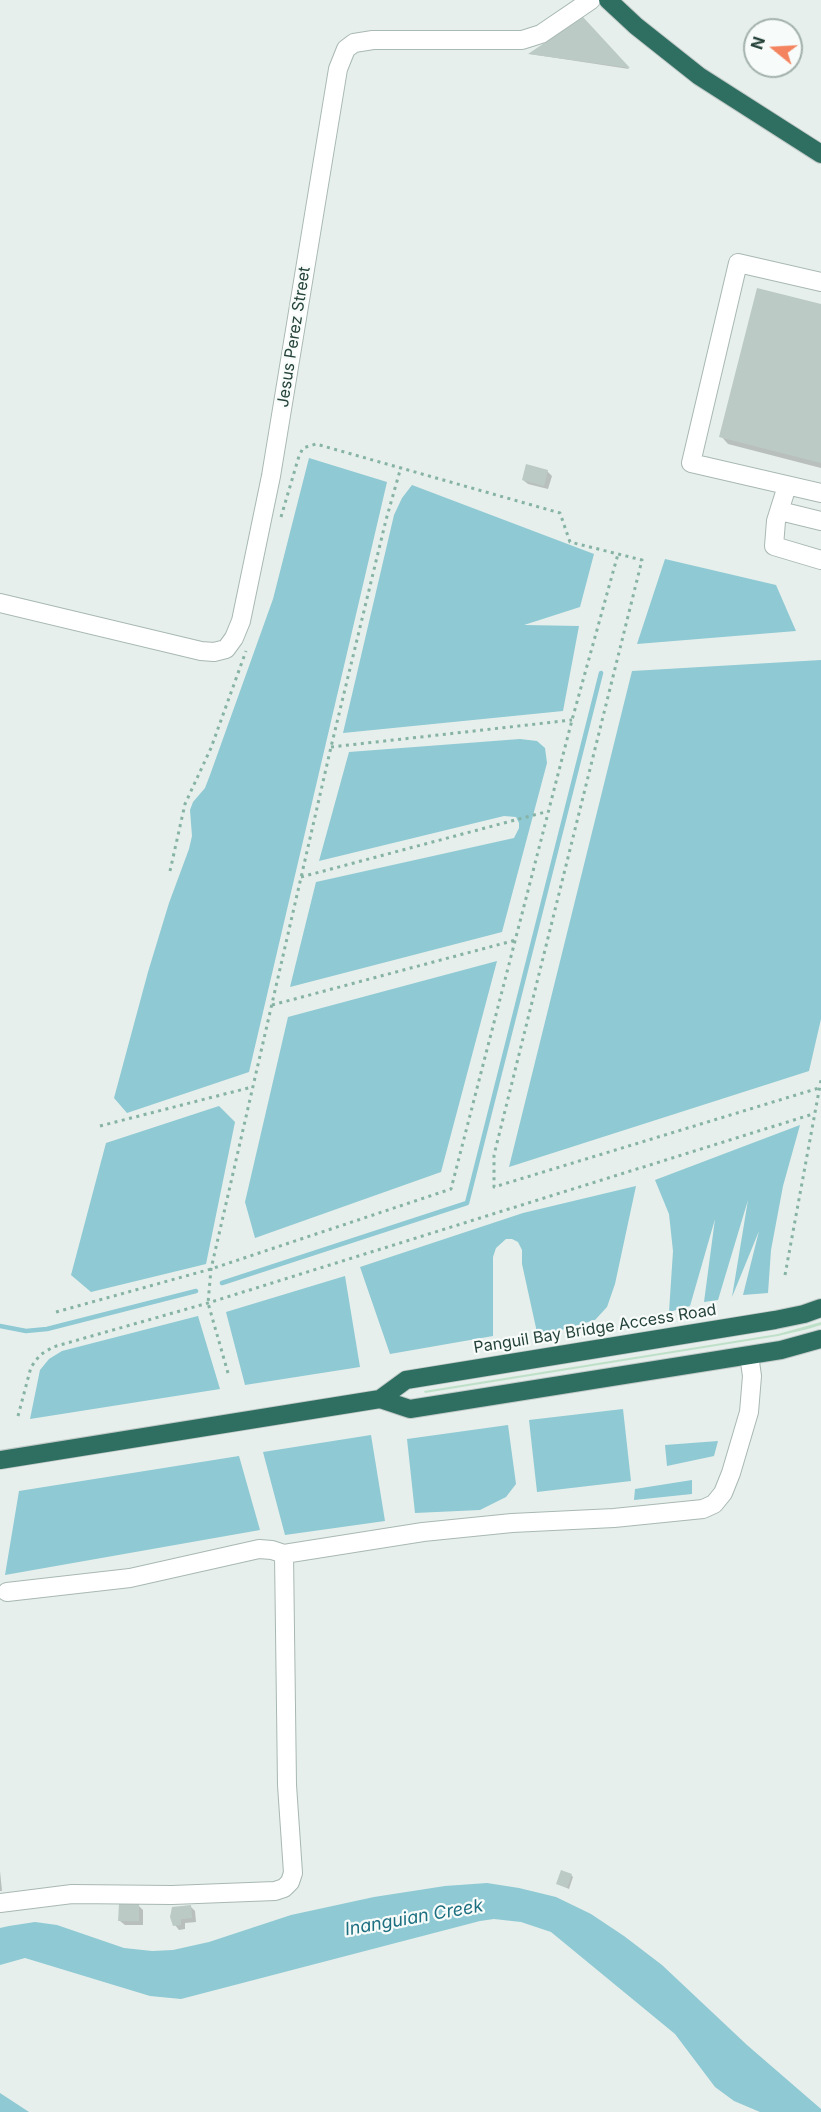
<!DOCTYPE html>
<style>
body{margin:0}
#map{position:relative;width:821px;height:2112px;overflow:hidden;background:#e6efeb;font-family:Inter,sans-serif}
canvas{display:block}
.north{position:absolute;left:743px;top:18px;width:60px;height:60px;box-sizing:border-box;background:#f7fbf9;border:2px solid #a3b1ad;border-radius:50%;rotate:288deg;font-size:16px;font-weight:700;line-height:24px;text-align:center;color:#24423a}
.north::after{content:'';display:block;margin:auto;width:21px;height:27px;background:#f4845f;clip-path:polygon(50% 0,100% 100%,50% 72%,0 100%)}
</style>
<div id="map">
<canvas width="821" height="2112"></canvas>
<div class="north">N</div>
</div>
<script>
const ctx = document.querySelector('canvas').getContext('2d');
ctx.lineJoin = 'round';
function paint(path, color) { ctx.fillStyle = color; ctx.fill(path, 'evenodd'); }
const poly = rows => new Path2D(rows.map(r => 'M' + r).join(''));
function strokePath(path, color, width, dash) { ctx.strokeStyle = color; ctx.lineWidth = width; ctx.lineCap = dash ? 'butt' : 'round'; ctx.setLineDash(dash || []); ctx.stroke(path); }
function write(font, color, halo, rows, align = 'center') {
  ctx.font = font + ' Inter,sans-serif'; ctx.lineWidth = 4.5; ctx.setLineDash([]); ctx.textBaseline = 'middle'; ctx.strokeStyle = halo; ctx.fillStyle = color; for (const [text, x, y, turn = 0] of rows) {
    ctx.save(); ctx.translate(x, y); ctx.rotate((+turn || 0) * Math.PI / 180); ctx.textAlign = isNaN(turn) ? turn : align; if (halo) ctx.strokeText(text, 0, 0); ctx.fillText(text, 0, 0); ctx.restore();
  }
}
paint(poly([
 [821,1322,821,1325,808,1329,778,1336,425,1393,424,1391,778,1334]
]), '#bfe0c8');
paint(poly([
 [309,458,387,482,249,1072,127,1113,114,1098,148,972,169,903,189,849,192,836,190,810,193,802,205,788,210,775,273,599],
 [412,485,594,554,580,607,524,625,579,626,563,711,343,733,394,515,402,498],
 [665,559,776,585,796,631,637,644],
 [821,660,821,1019,809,1071,509,1167,632,671],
 [520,739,537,741,545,748,547,763,502,932,290,987,316,882,514,838,519,828,519,823,516,817,504,816,319,861,349,752],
 [497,961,441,1172,255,1238,245,1202,288,1017],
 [219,1106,235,1122,206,1264,91,1292,71,1275,106,1143],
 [800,1125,783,1186,771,1250,768,1293,743,1295,759,1231,732,1297,748,1200,718,1300,704,1302,715,1219,690,1306,669,1312,673,1251,669,1214,655,1180],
 [636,1186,615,1284,607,1307,595,1320,538,1337,522,1264,522,1250,518,1242,512,1239,506,1239,496,1248,493,1257,493,1336,390,1354,360,1267,523,1213],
 [345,1276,360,1367,245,1385,226,1312],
 [198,1316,220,1389,30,1419,40,1370,49,1359,62,1351],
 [623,1409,631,1481,537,1492,529,1420],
 [508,1425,516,1484,506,1497,480,1510,415,1513,407,1439],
 [371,1435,385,1521,285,1535,263,1452],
 [718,1441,714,1456,667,1466,665,1445],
 [239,1456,260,1530,5,1575,19,1491],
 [692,1480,692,1494,634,1500,635,1489],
 [487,1883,519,1888,556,1897,591,1914,624,1936,662,1965,747,2045,821,2109,821,2112,760,2112,734,2101,715,2087,675,2034,551,1932,521,1922,494,1919,480,1921,181,1999,150,1996,25,1958,0,1965,0,1928,9,1926,35,1922,57,1925,124,1948,152,1951,173,1950,209,1942,291,1915,374,1897,445,1886],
 [0,2093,29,2112,0,2112]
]), '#8ec9d4');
paint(poly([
 [583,19,629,69,530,54],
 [821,306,821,468,728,444,721,436],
 [547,471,552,476,548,489,528,484,523,480],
 [0,1871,2,1891,0,1891],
 [571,1875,573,1877,569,1889,558,1884],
 [138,1905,143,1910,143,1925,125,1925,120,1921],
 [191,1907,195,1911,196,1922,185,1923,185,1929,179,1930,175,1925]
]), '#0003');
strokePath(poly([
 [222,1283,467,1203,601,673],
 [0,1326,26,1331,47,1329,196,1291]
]), '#8ec9d4', 4.5);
paint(poly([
 [583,17,630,68,528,54],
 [757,288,821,304,821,463,719,437],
 [526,464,548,470,544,486,522,480],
 [561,1870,572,1874,567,1888,556,1884],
 [119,1904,139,1904,139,1921,118,1921],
 [191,1905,192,1918,181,1919,181,1925,173,1926,170,1917,172,1907]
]), '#bbcac4');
const minor = poly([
 [821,282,738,263,691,463,821,493],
 [787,486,776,521,774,546,821,560],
 [780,511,821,521],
 [0,603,201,651,214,652,226,649,234,638,241,621,271,476,338,69,346,49,354,43,373,40,522,40,541,34,591,0],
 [7,1592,130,1578,259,1549,272,1550,284,1554,423,1532,512,1523,614,1518,703,1509,714,1504,723,1493,731,1473,749,1412,752,1376,749,1355],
 [0,1903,72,1894,172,1895,275,1891,284,1888,290,1882,293,1873,287,1785,284,1554]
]);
const highway = poly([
 [608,0,636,26,699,76,821,154],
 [380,1399,406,1380,775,1320,804,1314,821,1308],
 [0,1460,380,1399,410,1409,781,1350,821,1339]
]);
strokePath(minor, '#a8b8b2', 20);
strokePath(highway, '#c2cac8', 20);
strokePath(poly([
 [281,517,299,456,303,448,316,444,560,513,570,542,642,560,494,1155,494,1187,819,1088],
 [331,747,572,720],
 [170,871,185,804,211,748,246,651],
 [301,877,549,811],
 [272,1005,516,940],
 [100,1126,252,1087],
 [785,1275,821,1080],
 [56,1312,211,1269,451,1189,572,720,618,554],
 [228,1373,208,1303,211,1269,331,747,386,520,401,467],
 [18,1416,31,1367,40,1355,53,1347,208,1303,813,1114]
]), '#86b3a5', 3, [3, 4.5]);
strokePath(minor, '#fff', 18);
strokePath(highway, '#2f6f62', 18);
write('16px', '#24423a', '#f7fbf9', [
 ["Jesus Perez Street",294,337,-81],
 ["Panguil Bay Bridge Access Road",595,1329,-9]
]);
write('italic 18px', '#1c6f80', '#f7fbf9', [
 ["Inanguian Creek",414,1918,-10]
]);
</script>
